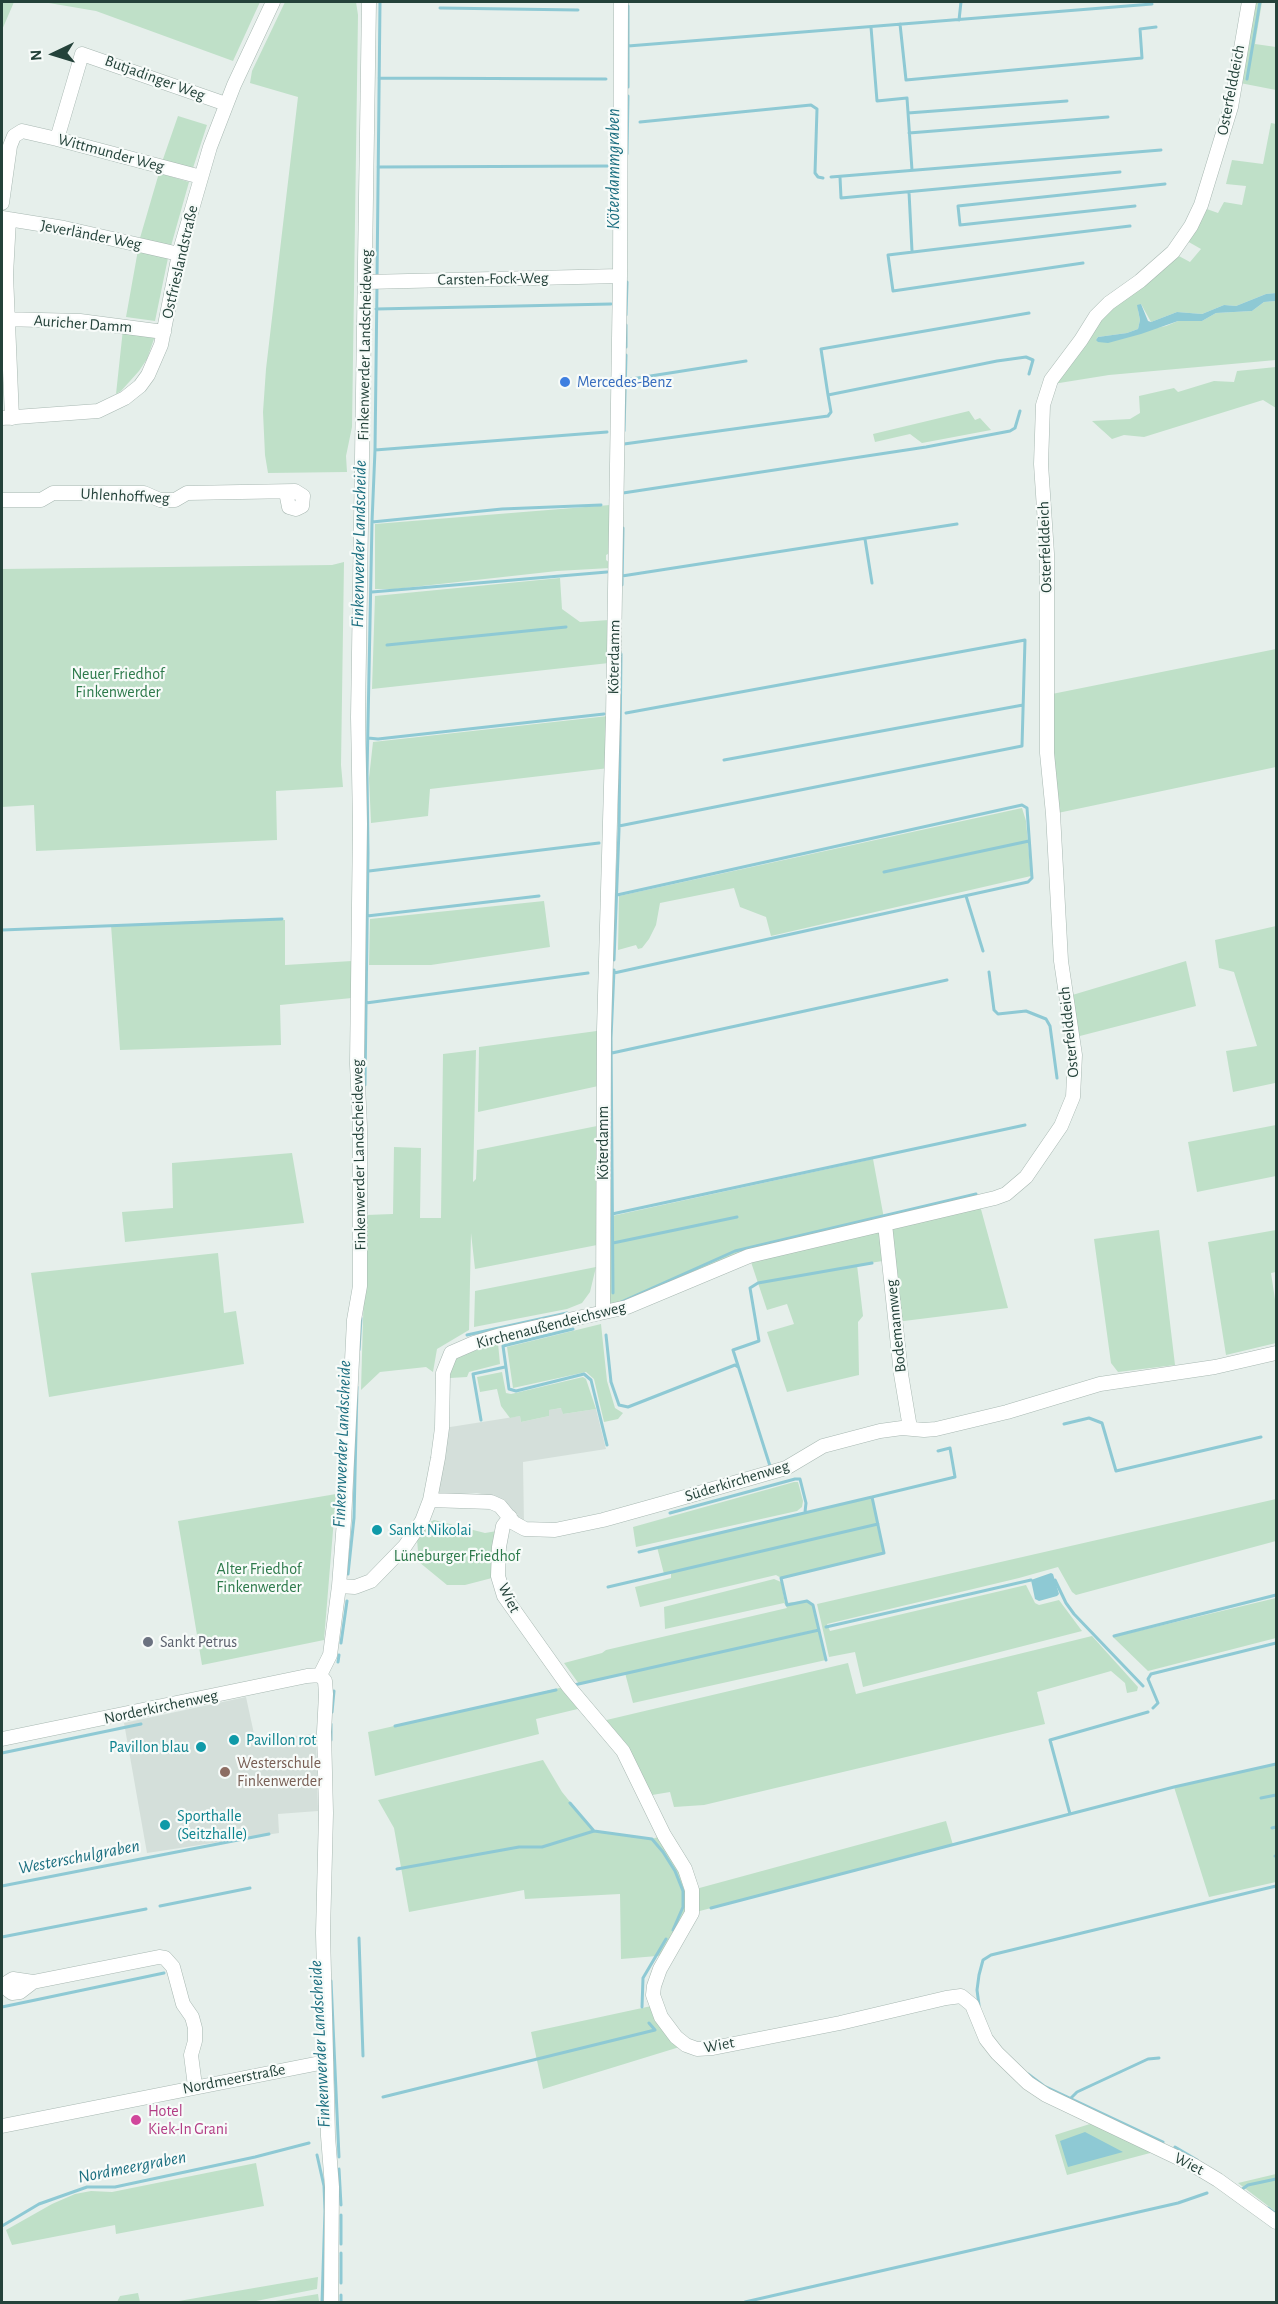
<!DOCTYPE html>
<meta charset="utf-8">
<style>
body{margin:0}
#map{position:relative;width:1278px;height:2304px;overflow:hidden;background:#e6efeb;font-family:"Alegreya Sans",sans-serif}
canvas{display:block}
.frame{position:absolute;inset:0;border:3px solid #24423a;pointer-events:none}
.north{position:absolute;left:24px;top:24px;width:60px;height:60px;-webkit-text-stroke:4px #f7fbf9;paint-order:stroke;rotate:266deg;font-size:16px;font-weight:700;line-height:24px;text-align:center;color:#24423a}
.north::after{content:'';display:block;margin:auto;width:21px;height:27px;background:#24423a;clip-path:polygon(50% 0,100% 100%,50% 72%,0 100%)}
</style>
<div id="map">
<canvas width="1278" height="2304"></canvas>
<div class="frame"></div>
<div class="north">N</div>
</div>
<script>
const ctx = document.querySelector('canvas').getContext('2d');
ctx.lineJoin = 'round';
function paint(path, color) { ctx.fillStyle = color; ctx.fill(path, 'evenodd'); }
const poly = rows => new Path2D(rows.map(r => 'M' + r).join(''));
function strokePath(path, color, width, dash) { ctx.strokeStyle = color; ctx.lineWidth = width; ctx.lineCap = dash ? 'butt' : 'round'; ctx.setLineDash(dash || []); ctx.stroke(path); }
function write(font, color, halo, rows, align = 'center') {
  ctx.font = font + ' "Alegreya Sans",sans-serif'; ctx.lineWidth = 4.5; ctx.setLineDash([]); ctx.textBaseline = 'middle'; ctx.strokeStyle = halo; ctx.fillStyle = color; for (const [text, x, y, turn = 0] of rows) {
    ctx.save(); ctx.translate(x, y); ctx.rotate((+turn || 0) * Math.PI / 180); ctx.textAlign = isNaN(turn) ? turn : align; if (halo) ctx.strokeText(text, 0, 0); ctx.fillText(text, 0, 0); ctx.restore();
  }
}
paint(poly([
 [562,1408,563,1414,596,1409,606,1449,523,1462,524,1524,491,1496,477,1493,435,1495,444,1428,520,1416,521,1422,549,1416,548,1410],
 [246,1697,256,1743,316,1733,318,1811,278,1814,279,1833,147,1853,124,1723]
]), '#d4dfda');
paint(poly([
 [2,2,14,2,2,30],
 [43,2,260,2,233,61,96,11],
 [285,2,356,2,358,15,352,427,346,456,347,472,268,473,265,455,263,412,266,369,298,97,250,83,252,71],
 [1251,2,1262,2,1255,44,1276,47,1276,90,1240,83],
 [178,116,207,125,192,171,162,162],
 [1271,123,1276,124,1276,293,1266,294,1236,306,1224,305,1202,314,1177,312,1151,322,1141,304,1138,310,1140,320,1138,329,1127,333,1098,337,1096,340,1166,326,1178,321,1202,321,1216,313,1252,311,1264,302,1276,301,1276,360,1109,375,1053,384,1103,314,1177,255,1190,262,1201,249,1187,241,1204,208,1218,213,1224,202,1242,205,1246,186,1226,184,1232,160,1263,164],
 [159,173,189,182,171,246,140,238],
 [138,250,168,258,155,321,126,317],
 [123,329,155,336,147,359,139,371,121,391,116,394],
 [1276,367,1276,408,1263,400,1144,437,1124,435,1112,439,1092,421,1130,419,1140,413,1139,396,1174,388,1178,392,1214,381,1234,382,1237,371],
 [969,411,975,420,980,418,991,430,922,443,910,434,875,442,873,434],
 [610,505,610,553,606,555,606,560,610,563,610,568,557,571,395,589,375,589,375,524],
 [344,562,341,765,343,787,276,791,277,840,36,851,34,805,2,807,2,569,332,565],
 [560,578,562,609,580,622,609,620,609,663,372,689,375,596],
 [1276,649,1276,767,1053,814,1047,695],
 [608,716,609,768,430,789,428,816,371,823,369,778,373,742],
 [1022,808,1026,821,1031,876,771,936,766,917,740,907,734,888,660,903,656,925,649,939,642,948,638,949,636,945,618,950,619,896],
 [544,901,550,947,431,965,369,965,370,919],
 [240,919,285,920,285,965,352,961,352,998,280,1005,281,1045,120,1050,111,925],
 [1276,926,1276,1091,1275,1083,1233,1092,1226,1051,1257,1046,1234,972,1219,968,1215,940],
 [1186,961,1196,1006,1076,1037,1069,996],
 [604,1030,603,1085,478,1112,479,1047],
 [476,1050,473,1182,476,1179,477,1150,597,1126,597,1245,475,1269,471,1233,469,1330,437,1349,433,1372,426,1367,380,1372,361,1390,366,1215,393,1214,394,1147,421,1148,420,1218,441,1218,443,1054],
 [1276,1125,1276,1176,1197,1192,1188,1142],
 [292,1153,304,1223,125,1242,122,1212,173,1208,172,1163],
 [873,1159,885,1224,979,1202,1008,1308,896,1322,889,1260,857,1265,863,1316,858,1322,859,1375,787,1392,767,1332,794,1324,787,1304,767,1310,749,1256,603,1312,603,1218],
 [1159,1230,1175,1365,1118,1372,1111,1363,1094,1239],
 [1276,1230,1276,1272,1271,1273,1276,1306,1276,1343,1226,1355,1208,1242],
 [218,1253,224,1313,236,1311,244,1364,49,1397,31,1273],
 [596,1267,590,1292,582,1303,567,1309,474,1327,475,1291],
 [601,1324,607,1381,615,1408,623,1413,618,1419,604,1422,594,1379,586,1372,513,1388,507,1347],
 [498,1343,500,1364,469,1372,467,1377,450,1378,451,1364,459,1356],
 [502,1372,506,1393,511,1394,583,1377,586,1379,596,1409,563,1414,561,1408,549,1410,549,1416,521,1422,520,1416,510,1418,501,1406,497,1389,480,1392,477,1377],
 [794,1482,798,1482,803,1501,802,1507,797,1511,636,1547,633,1527],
 [336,1494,324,1640,202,1665,178,1521],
 [872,1497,884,1553,781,1578,776,1575,640,1607,635,1587,671,1578,671,1572,664,1574,657,1547],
 [1276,1499,1276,1541,1076,1595,1072,1592,1058,1567,1019,1578,827,1624,830,1631,1026,1585,1035,1603,1039,1605,1059,1600,1082,1631,863,1687,855,1652,829,1657,817,1604],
 [434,1520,485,1533,497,1531,492,1578,465,1585,447,1585,419,1562,417,1540,424,1525],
 [774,1579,781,1582,785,1603,807,1601,813,1605,818,1629,695,1658,819,1630,826,1660,633,1703,625,1673,579,1684,564,1663,602,1653,606,1650,787,1608,784,1603,665,1629,664,1607],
 [1276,1598,1276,1638,1148,1671,1113,1637],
 [1092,1636,1138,1687,1137,1691,1127,1693,1125,1683,1111,1671,1037,1692,1045,1724,704,1805,674,1807,670,1792,646,1796,598,1722,848,1663,856,1694],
 [568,1686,586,1707,536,1719,539,1734,375,1776,368,1732],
 [543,1760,562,1792,594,1831,652,1839,664,1835,692,1890,946,1821,953,1845,692,1913,669,1955,621,1959,620,1894,525,1899,524,1890,409,1912,394,1828,378,1800],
 [1276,1764,1276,1882,1209,1897,1174,1787],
 [656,2005,686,2045,543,2089,531,2032],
 [1093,2123,1154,2152,1067,2175,1055,2135],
 [256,2163,264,2206,116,2234,115,2225,12,2245,6,2230,52,2204,75,2194,91,2191,112,2192],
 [1276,2174,1276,2212,1238,2183],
 [318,2277,317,2289,251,2302,173,2302],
 [138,2293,140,2302,117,2302,120,2296],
 [318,2294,319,2301,312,2302,269,2302]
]), '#bfe0c8');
paint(poly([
 [1276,293,1276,301,1264,302,1252,311,1216,313,1202,321,1178,321,1141,334,1108,343,1098,342,1096,340,1098,337,1127,333,1138,329,1140,320,1137,305,1141,304,1148,321,1151,322,1177,312,1202,314,1224,305,1236,306,1266,294],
 [1051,1573,1053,1574,1059,1594,1057,1596,1039,1601,1035,1599,1031,1580],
 [1085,2132,1123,2152,1068,2167,1060,2141]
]), '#8ec9d4');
strokePath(poly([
 [440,8,578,10],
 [959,20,961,2],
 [900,24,906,80,1142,58,1140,29,1156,27],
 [871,27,877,101,907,98,912,170],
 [628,46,1152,4],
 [379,78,606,79],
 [1247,79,1260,2],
 [628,87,628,6],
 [908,113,1067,101],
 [640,122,811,105,817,109,815,173,818,177,823,178],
 [909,133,1108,117],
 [627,154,628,96],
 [378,167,612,166],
 [831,177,1161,150],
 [840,177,841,198,1120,172],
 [909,192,912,251],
 [1135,206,960,225,958,206,1165,184],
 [1083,263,893,291,888,255,1130,226],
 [377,279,380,2],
 [376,309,611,304],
 [626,315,627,282],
 [626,347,626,325],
 [625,380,746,361],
 [828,395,821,349,1029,313],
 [624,431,626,355],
 [624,444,828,416,831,412,828,395,997,361,1026,357,1033,360,1029,374],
 [375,450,607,432],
 [623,493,926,447,1010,431,1015,428,1020,411],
 [372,522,502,509,601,505],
 [865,539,872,583],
 [622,576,957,524],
 [622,585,623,528],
 [372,592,607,572],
 [387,645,566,627],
 [368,738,378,739,604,714],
 [724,760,1023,705],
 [619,826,1022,746,1025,640,626,713],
 [369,871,599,843],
 [884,872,1029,841],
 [966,896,983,951],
 [367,916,539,896],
 [2,930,282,919],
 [614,960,619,830,621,654],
 [989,972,994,1010,998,1014,1026,1011,1046,1019,1050,1026,1057,1078],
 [614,973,1028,882,1032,878,1027,808,1022,805,617,895],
 [366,1003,588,973],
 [612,1053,947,980],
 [365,1085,368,853,367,774,372,522,375,450,377,285],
 [612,1214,1025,1125],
 [613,1243,737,1217],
 [613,1293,611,1038,614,970],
 [621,1302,735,1251,976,1194],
 [573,1329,503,1346,509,1389,516,1391,584,1374,591,1380,607,1445],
 [467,1335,567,1313],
 [606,1335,611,1382,619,1405,628,1407,735,1365,738,1367],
 [359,1350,361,1318],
 [481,1420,473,1374,505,1367],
 [1064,1424,1089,1418,1102,1423,1116,1471,1261,1437],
 [770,1466,733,1350,759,1341,750,1288,758,1283,872,1263],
 [670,1513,795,1479,800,1479,806,1503,805,1512],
 [639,1552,872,1497],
 [348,1574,354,1518,357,1387],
 [1055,1580,1066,1603,1074,1614,1143,1686],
 [608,1587,878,1524],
 [826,1627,1031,1580],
 [1114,1636,1276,1595],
 [341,1643,347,1601],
 [826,1660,813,1605,807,1601,787,1605,781,1578,884,1553,872,1497,955,1477,950,1448,938,1451],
 [338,1662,339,1655],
 [574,1685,819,1630],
 [1153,1708,1158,1703,1148,1679,1151,1674,1276,1643],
 [332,1712,334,1691],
 [1148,1712,1050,1740,1070,1814,1174,1787,1276,1764],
 [395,1726,556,1690],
 [331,1740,331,1724],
 [2,1753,141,1724],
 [1261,1798,1276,1795],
 [570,1803,594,1831,652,1839,663,1852,675,1871,683,1891,683,1907,673,1930],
 [1272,1828,1276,1827],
 [1275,1856,1276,1856],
 [397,1869,519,1847,542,1847,594,1831],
 [2,1886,269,1834],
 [160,1906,250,1888],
 [711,1908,1070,1814],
 [2,1937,146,1909],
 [359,1938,363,2056],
 [331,1981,339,2157],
 [979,2005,977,1990,979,1975,983,1960,991,1955,1276,1886],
 [2,2007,164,1973],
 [642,2007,643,1978,666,1939],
 [1028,2074,1044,2086,1163,2142],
 [383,2097,655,2030,649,2023],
 [1070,2099,1077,2092,1148,2059,1159,2058],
 [1175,2147,1197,2160],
 [317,2155,324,2186,325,2211,322,2302],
 [339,2169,341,2205],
 [1241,2190,1248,2185,1276,2179],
 [1268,2208,1276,2214],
 [2,2226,39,2204,87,2187,115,2187,255,2157,309,2143],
 [341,2244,341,2215],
 [341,2283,341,2253],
 [341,2295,341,2302],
 [745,2302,1178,2203,1207,2193]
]), '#8ec9d4', 3);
const minor = poly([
 [57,139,82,54,226,104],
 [2,203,10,146,14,136,22,131,57,139,201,177],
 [2,218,64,228,179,254],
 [9,219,6,275,12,418],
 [366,282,620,276],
 [2,319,80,321,164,332],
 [2,418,98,411,125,398,140,386,148,375,161,345,179,254,210,147,234,85,273,2],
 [2,500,41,500,53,493,144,493,160,500,175,500,187,493,295,491,303,496,302,506,296,509,289,507,286,492],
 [885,1224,901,1374,910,1428],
 [603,1312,604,1030,613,717,620,276,621,2],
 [430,1500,491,1502,500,1506,514,1523,525,1529,555,1530,603,1520,664,1503,786,1468,823,1446,880,1431,902,1428,924,1430,936,1429,1007,1412,1100,1384,1215,1367,1276,1353],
 [510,1517,503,1526,499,1547,498,1576,504,1596,568,1686,623,1751,664,1835,685,1869,692,1890,692,1913,660,1969,654,1986,653,1995,661,2017,676,2037,686,2045,697,2049,713,2048,840,2023,946,1998,961,1996,972,2005,986,2039,997,2053,1028,2083,1046,2095,1193,2165,1218,2180,1276,2222],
 [339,1586,355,1587,371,1581,405,1546,422,1521,430,1500,438,1458,442,1428,443,1373,451,1353,474,1343,501,1335,627,1307,749,1256,995,1198,1006,1194,1026,1177,1061,1126,1073,1097,1075,1055,1061,961,1053,814,1047,753,1047,554,1041,464,1043,405,1051,380,1081,340,1096,316,1109,303,1140,281,1173,252,1191,226,1201,205,1231,107,1249,2],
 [320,1675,330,1655,339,1586,344,1521,354,1320,360,1286,360,1127,357,1064,360,824,358,717,369,2],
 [320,1675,325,1681,326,1694,324,1732,326,1813,323,1933,328,2136,332,2187,331,2302],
 [2,1739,307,1676,320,1675],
 [33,1982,20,1992,12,1993,8,1990,8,1982,13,1979,33,1982,159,1957,165,1958,173,1967,183,2004,192,2017,195,2028,195,2041,191,2055,195,2086],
 [2,2126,325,2062]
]);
strokePath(minor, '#a8b8b2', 15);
strokePath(minor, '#fff', 14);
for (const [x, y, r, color] of [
 [565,382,6,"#3f7fe0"],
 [377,1530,6,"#0f9aa8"],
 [148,1642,6,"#6b7280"],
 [234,1740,6,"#0f9aa8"],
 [201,1747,6,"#0f9aa8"],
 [225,1772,6,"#8d6e63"],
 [165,1825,6,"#0f9aa8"],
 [136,2120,6,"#d1479c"]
]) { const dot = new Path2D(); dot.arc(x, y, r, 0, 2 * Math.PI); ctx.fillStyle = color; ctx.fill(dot); strokePath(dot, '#f7fbf9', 2); }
write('16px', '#24423a', '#f7fbf9', [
 ["Butjadinger Weg",155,78,20],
 ["Osterfelddeich",1231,90,-79],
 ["Wittmunder Weg",111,153,15],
 ["Jeverländer Weg",91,235,11],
 ["Ostfrieslandstraße",180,262,-77],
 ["Carsten-Fock-Weg",493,279,-1],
 ["Auricher Damm",83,324,4],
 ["Finkenwerder Landscheideweg",365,345,-89],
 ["Uhlenhoffweg",125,496,3],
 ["Osterfelddeich",1045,547,-92],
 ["Köterdamm",614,657,-89],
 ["Osterfelddeich",1069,1032,-96],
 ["Köterdamm",603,1143,-90],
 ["Finkenwerder Landscheideweg",359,1155,-91],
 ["Kirchenaußendeichsweg",551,1325,-14],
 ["Bodemannweg",896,1326,-96],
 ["Süderkirchenweg",737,1481,-17],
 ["Wiet",509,1598,64],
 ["Norderkirchenweg",161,1707,-12],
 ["Wiet",719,2045,-10],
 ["Nordmeerstraße",234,2079,-11],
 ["Wiet",1189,2164,27]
]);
write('16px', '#366cbe', '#f7fbf9', [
 ["Mercedes-Benz",577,382]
], 'left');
write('16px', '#2d7a4b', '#f7fbf9', [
 ["Neuer Friedhof",118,674],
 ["Finkenwerder",118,692],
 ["Lüneburger Friedhof",457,1556],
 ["Alter Friedhof",259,1569],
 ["Finkenwerder",259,1587]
]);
write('16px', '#0d838f', '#f7fbf9', [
 ["Sankt Nikolai",389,1530],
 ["Pavillon rot",246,1740],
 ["Pavillon blau",189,1747,"right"],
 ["Sporthalle",177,1816],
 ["(Seitzhalle)",177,1834]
], 'left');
write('16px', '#5b616d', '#f7fbf9', [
 ["Sankt Petrus",160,1642]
], 'left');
write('16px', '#785e54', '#f7fbf9', [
 ["Westerschule",237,1763],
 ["Finkenwerder",237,1781]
], 'left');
write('16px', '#b23c85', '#f7fbf9', [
 ["Hotel",148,2111],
 ["Kiek-In Grani",148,2129]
], 'left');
write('italic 18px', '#1c6f80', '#f7fbf9', [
 ["Köterdammgraben",614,169,-90],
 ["Finkenwerder Landscheide",359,544,-89],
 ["Finkenwerder Landscheide",342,1444,-88],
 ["Westerschulgraben",79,1857,-11],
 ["Finkenwerder Landscheide",320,2044,-93],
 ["Nordmeergraben",132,2167,-11]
]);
</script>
